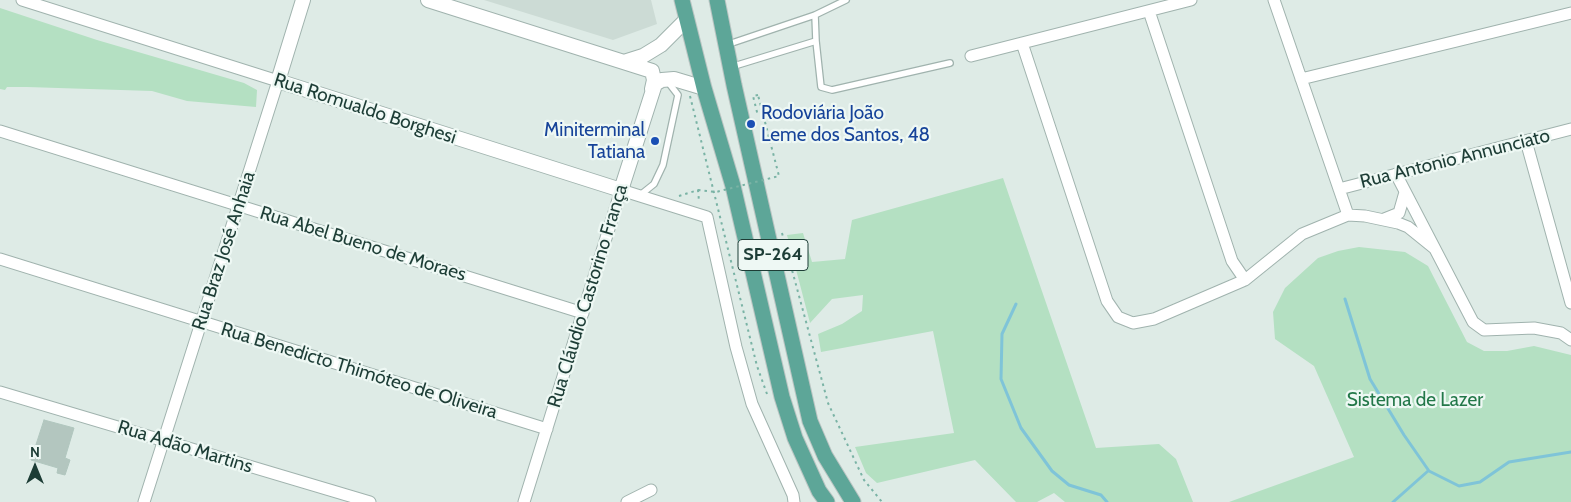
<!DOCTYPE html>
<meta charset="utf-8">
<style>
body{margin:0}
#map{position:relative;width:1571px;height:502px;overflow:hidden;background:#deebe6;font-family:Cabin,sans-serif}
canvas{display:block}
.north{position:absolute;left:10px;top:442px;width:50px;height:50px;-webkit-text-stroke:4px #eef8f4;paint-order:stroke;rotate:0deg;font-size:14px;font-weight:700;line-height:20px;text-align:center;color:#1d3d36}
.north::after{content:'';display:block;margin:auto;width:18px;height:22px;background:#1d3d36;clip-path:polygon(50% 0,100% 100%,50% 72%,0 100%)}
</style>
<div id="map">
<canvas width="1571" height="502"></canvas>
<div class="north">N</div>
</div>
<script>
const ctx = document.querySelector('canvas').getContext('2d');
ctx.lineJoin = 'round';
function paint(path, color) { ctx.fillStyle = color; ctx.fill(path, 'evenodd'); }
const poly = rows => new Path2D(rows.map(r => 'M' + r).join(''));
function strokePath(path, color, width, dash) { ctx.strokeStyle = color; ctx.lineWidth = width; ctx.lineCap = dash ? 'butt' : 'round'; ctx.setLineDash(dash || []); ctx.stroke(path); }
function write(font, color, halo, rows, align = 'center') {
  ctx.font = font + ' Cabin,sans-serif'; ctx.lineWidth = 4.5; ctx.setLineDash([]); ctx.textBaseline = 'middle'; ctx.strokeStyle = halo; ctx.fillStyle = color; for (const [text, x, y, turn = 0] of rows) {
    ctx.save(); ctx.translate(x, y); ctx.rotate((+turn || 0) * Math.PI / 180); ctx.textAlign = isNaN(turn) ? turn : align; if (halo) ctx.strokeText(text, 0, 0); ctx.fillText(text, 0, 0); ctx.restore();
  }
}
paint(poly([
 [484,0,651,0,657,24,613,40]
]), '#ccdbd5');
paint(poly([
 [0,8,97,40,244,83,257,90,256,107,187,101,152,91,27,87,7,87,5,90,0,89],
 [1003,178,1096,448,1159,444,1176,459,1193,502,1065,502,1054,493,1037,502,1016,502,975,460,877,483,866,473,855,447,954,433,933,331,821,352,818,334,842,324,862,311,863,295,832,299,810,323,787,235,803,233,812,262,845,259,852,220],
 [1359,247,1405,252,1428,266,1467,342,1484,351,1507,351,1534,346,1571,355,1571,502,1229,502,1354,457,1314,366,1275,339,1273,312,1285,288,1318,258,1338,251]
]), '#b4e0c2');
strokePath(poly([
 [1345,299,1370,379,1404,435,1429,471,1459,486,1480,482,1509,462,1571,452],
 [1016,304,1002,334,1001,379,1021,428,1052,471,1069,485,1101,495,1107,502],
 [1393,502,1428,471]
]), '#7fc4d8', 3);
const building = poly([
 [44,420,74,428,65,458,70,460,65,475,57,473,58,468,31,460,44,420]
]);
paint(building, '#b3c6bf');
strokePath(building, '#b0c6be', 1);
const service = poly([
 [815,15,816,41],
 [726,45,815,15,846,0],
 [731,67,816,41,821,87,832,90,950,63],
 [639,196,654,184,663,165,678,95,668,82]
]);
const minor = poly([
 [22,0,278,81,144,502],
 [1274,0,1348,215],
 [1149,11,1232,261,1245,280],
 [1022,43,1107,301,1118,317,1133,323,1154,319,1245,280,1302,234,1348,215,1365,216,1398,223,1408,227,1434,248],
 [971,56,1191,0],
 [1301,79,1571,13],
 [0,131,583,313],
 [1526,141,1571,303],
 [1396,174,1473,322,1484,330,1534,328,1561,333,1571,340],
 [1339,189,1571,129],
 [1384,219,1399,213,1405,192],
 [0,259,547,429],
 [0,392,370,502],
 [524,502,621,190,707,217,736,347,752,404,793,495,794,502],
 [627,502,651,490]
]);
const tertiary = poly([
 [303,0,278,81,621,190,655,84,662,80,674,79,704,88],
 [428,0,652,71,654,80,652,89],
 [624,62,643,56,661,45,687,19]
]);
const primary = poly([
 [682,0,704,88,733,186,782,397,795,438,819,491,827,502],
 [717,0,734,85,810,421,825,456,853,502]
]);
strokePath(service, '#a0b3ae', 8);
strokePath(minor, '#a0b3ae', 13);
strokePath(tertiary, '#a0b3ae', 16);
strokePath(primary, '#bbc5c3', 17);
strokePath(poly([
 [758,95,753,96,758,116],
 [690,96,757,366,767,394],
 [679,196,698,190,699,201],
 [782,233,828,403,864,480,882,502]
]), '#7ab3a5', 2, [2.5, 4]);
strokePath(service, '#fff', 5.5);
strokePath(minor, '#fff', 11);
strokePath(tertiary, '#fff', 14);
strokePath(primary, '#5da698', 15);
strokePath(poly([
 [698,190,716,192,779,176,758,95]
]), '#7ab3a5', 2, [2.5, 4]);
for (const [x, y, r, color] of [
 [751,124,5,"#1a4fb4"],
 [655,141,5,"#1a4fb4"]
]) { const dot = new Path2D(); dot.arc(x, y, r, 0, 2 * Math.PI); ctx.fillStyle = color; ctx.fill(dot); strokePath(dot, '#eef8f4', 2); }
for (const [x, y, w] of [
 [773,255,70]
]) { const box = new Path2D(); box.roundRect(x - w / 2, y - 15.5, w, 31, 4); ctx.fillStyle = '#eef8f4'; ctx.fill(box); strokePath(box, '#1d3d36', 1); }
write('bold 18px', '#1d3d36', null, [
 ["SP-264",773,255]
]);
write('19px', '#1d3d36', '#eef8f4', [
 ["Rua Romualdo Borghesi",365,109,18],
 ["Rua Antonio Annunciato",1455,159,-14],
 ["Rua Abel Bueno de Moraes",363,244,17],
 ["Rua Braz José Anhaia",224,251,-72],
 ["Rua Cláudio Castorino França",588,296,-73],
 ["Rua Benedicto Thimóteo de Oliveira",359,371,17],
 ["Rua Adão Martins",185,447,17]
]);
write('19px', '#164399', '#eef8f4', [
 ["Rodoviária João",761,113],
 ["Leme dos Santos, 48",761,135],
 ["Miniterminal",645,130,"right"],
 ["Tatiana",645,152,"right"]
], 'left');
write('19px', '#237849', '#eef8f4', [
 ["Sistema de Lazer",1415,400]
]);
</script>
